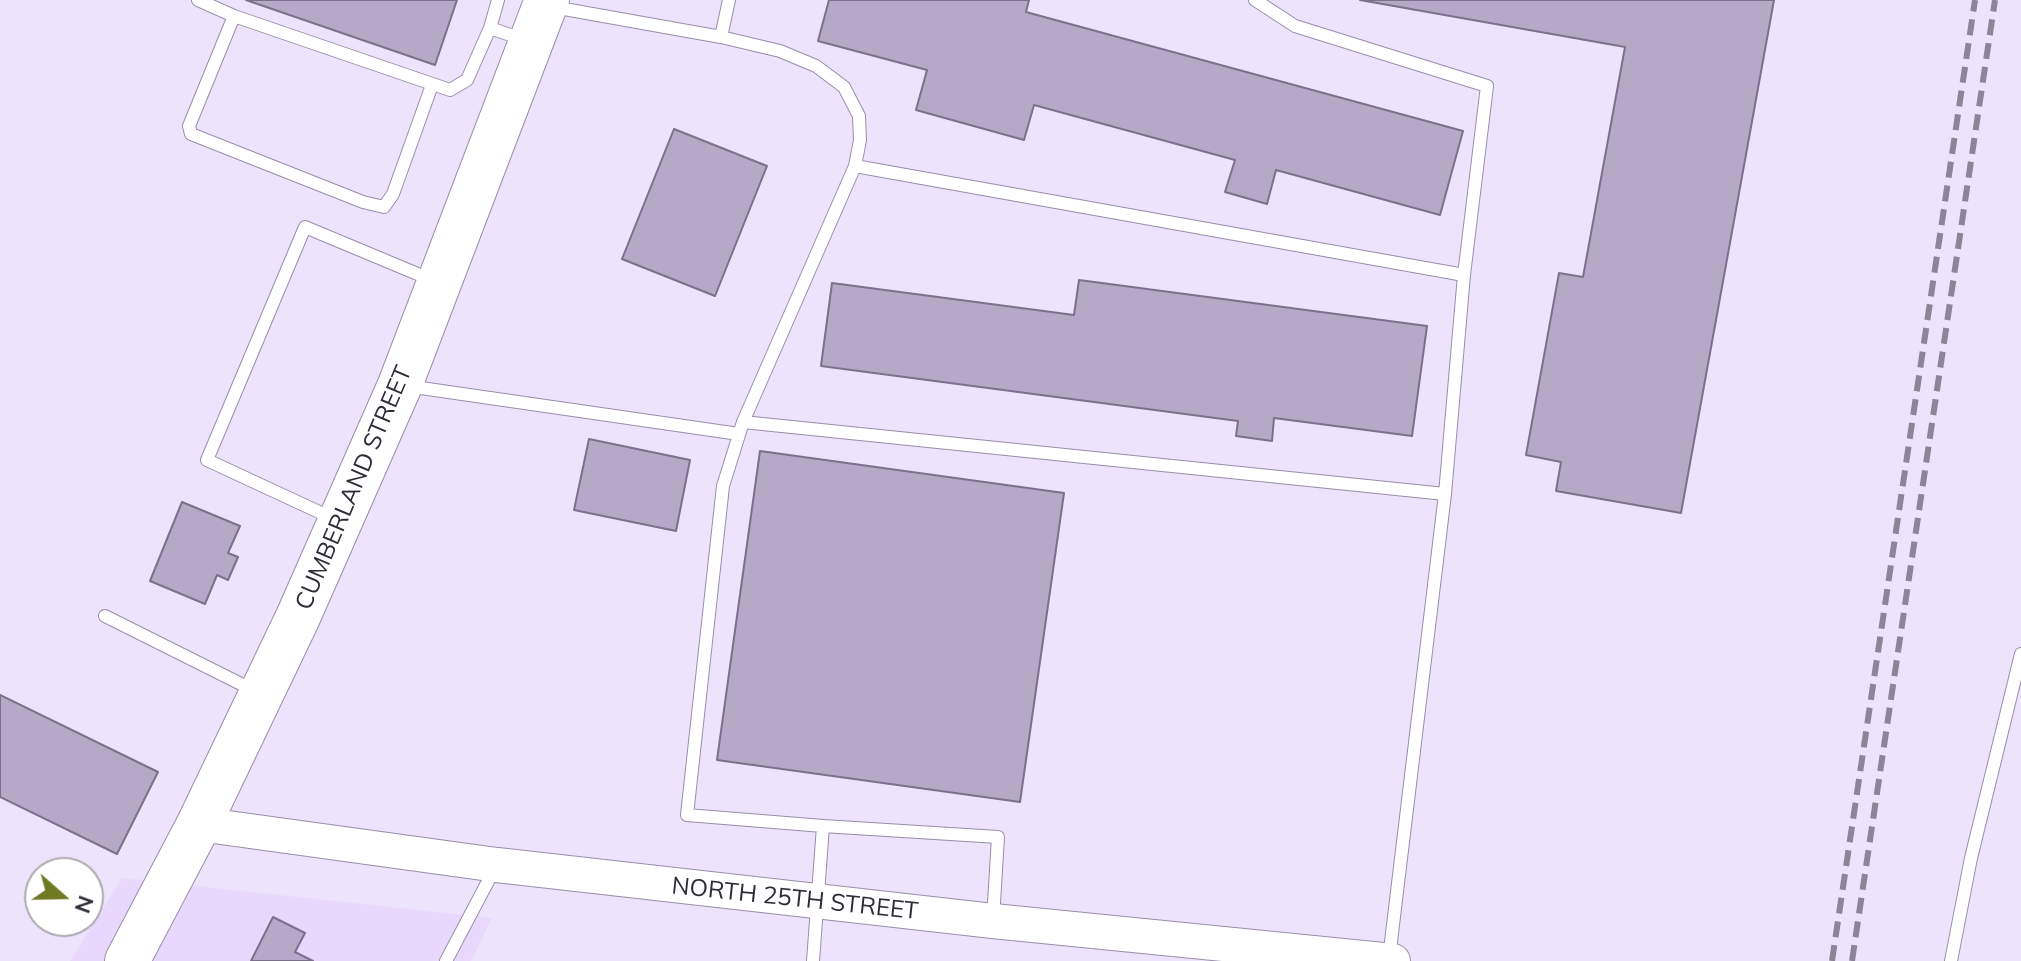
<!DOCTYPE html>
<style>
body{margin:0}
#map{position:relative;width:2021px;height:961px;overflow:hidden;background:#ede3fc;font-family:Mulish,sans-serif}
canvas{display:block}
.north{position:absolute;left:24px;top:857px;width:80px;height:80px;box-sizing:border-box;background:#fff;border:2px solid #acaaaf;border-radius:50%;rotate:110deg;font-size:22px;font-weight:700;line-height:32px;text-align:center;color:#302b37}
.north::after{content:'';display:block;margin:auto;width:28px;height:36px;background:#707924;clip-path:polygon(50% 0,100% 100%,50% 72%,0 100%)}
</style>
<div id="map">
<canvas width="2021" height="961"></canvas>
<div class="north">N</div>
</div>
<script>
const ctx = document.querySelector('canvas').getContext('2d');
ctx.lineJoin = 'round';
function paint(path, color) { ctx.fillStyle = color; ctx.fill(path, 'evenodd'); }
const poly = rows => new Path2D(rows.map(r => 'M' + r).join(''));
function strokePath(path, color, width, dash) { ctx.strokeStyle = color; ctx.lineWidth = width; ctx.lineCap = dash ? 'butt' : 'round'; ctx.setLineDash(dash || []); ctx.stroke(path); }
function write(font, color, halo, rows, align = 'center') {
  ctx.font = font + ' Mulish,sans-serif'; ctx.lineWidth = 8; ctx.setLineDash([]); ctx.textBaseline = 'middle'; ctx.strokeStyle = halo; ctx.fillStyle = color; for (const [text, x, y, turn = 0] of rows) {
    ctx.save(); ctx.translate(x, y); ctx.rotate((+turn || 0) * Math.PI / 180); ctx.textAlign = isNaN(turn) ? turn : align; if (halo) ctx.strokeText(text, 0, 0); ctx.fillText(text, 0, 0); ctx.restore();
  }
}
paint(poly([
 [122,878,492,918,471,961,70,961]
]), '#e8d8fe');
const building = poly([
 [246,0,457,0,435,65,246,0],
 [829,0,1029,0,1026,12,1463,131,1440,215,1276,170,1267,204,1225,192,1235,160,1034,105,1024,140,916,110,927,70,818,41,829,0],
 [1360,0,1774,0,1681,513,1556,491,1561,462,1526,455,1559,273,1583,277,1625,47,1360,0],
 [674,129,767,166,715,296,622,259,674,129],
 [1079,280,1427,326,1412,436,1274,418,1272,441,1236,436,1238,421,821,366,832,283,1074,315,1079,280],
 [589,439,690,460,676,531,574,510,589,439],
 [760,451,1064,493,1020,802,717,760,760,451],
 [182,502,240,526,228,553,238,557,228,580,217,575,205,604,150,581,182,502],
 [0,695,158,772,117,854,0,797,0,695],
 [273,917,305,933,295,952,313,961,251,961,273,917]
]);
paint(building, '#b5a9c7');
strokePath(building, '#7c718c', 2);
const lane = poly([
 [198,0,234,16,450,90,467,80,490,28],
 [498,0,490,28,522,39],
 [1255,0,1295,26,1487,86,1464,275],
 [553,7,721,37,729,0],
 [234,16,189,126,191,134,363,202,384,207,393,194,432,85],
 [721,37,780,51,816,66,844,87,859,116,860,140,855,166,743,422,723,486,687,815,823,826,813,961],
 [855,166,1464,275,1445,494],
 [407,386,739,434],
 [743,422,1445,494,1389,958],
 [334,519,207,460,305,227,432,280],
 [105,616,255,691],
 [823,826,998,837,993,919],
 [446,961,495,868],
 [1951,961,1971,858,2021,654]
]);
const secondary = poly([
 [199,824,497,865,993,921,1393,961]
]);
const highway = poly([
 [127,961,199,824,298,617,400,385,547,0]
]);
strokePath(lane, '#998eaa', 14);
strokePath(secondary, '#998eaa', 36);
strokePath(highway, '#998eaa', 46);
strokePath(lane, '#fff', 12);
strokePath(secondary, '#fff', 34);
strokePath(highway, '#fff', 44);
strokePath(poly([
 [1832,961,1975,0],
 [1852,961,1995,0]
]), '#8c8597', 6, [16, 8]);
write('24px', '#302b37', '#fff', [
 ["CUMBERLAND STREET",354,488,-67],
 ["NORTH 25TH STREET",795,899,6]
]);
</script>
